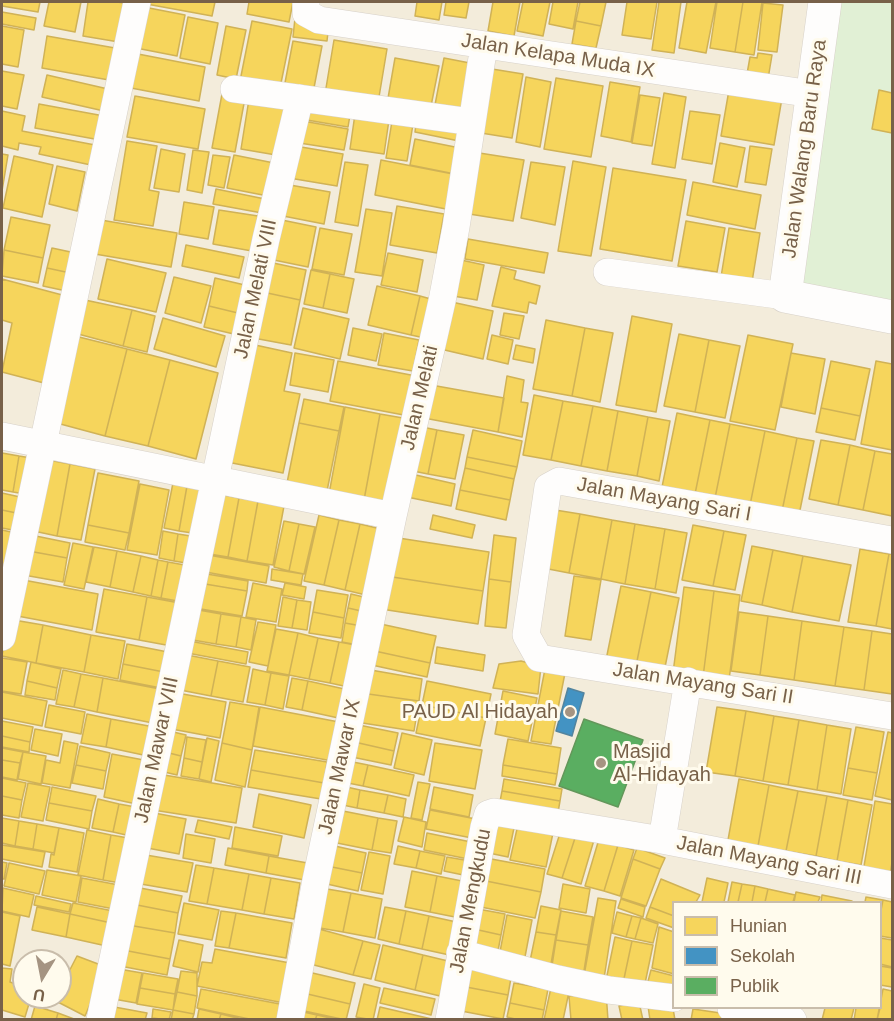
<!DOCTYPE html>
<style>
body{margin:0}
#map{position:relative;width:894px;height:1021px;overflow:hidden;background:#f8f4eb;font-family:Helvetica,sans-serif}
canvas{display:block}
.frame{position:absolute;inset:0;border:3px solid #786149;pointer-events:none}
.legend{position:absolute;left:672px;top:901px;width:210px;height:108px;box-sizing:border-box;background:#fffbed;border:2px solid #c9bdab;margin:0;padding:8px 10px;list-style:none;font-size:18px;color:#786149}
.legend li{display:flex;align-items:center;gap:12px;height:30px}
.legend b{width:30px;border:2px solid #c9bdab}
.north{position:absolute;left:12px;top:949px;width:60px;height:60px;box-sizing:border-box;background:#fffbed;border:2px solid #c9bdab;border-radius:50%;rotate:190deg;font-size:16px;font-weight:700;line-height:24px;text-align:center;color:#786149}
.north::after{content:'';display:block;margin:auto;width:21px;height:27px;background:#a59482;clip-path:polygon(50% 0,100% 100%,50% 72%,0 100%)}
</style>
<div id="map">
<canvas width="894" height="1021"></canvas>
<div class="frame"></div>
<ul class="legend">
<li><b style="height:16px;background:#f6d55c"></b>Hunian</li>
<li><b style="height:16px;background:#4393c3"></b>Sekolah</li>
<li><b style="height:16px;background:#5aae61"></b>Publik</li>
</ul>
<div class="north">U</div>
</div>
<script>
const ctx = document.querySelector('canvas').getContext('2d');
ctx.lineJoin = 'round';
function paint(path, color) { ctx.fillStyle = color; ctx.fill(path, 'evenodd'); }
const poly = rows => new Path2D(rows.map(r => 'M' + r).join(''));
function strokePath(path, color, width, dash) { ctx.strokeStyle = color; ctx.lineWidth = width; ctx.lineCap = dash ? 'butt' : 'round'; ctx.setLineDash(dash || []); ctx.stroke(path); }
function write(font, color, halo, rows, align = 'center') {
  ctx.font = font + ' Helvetica,sans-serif'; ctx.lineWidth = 6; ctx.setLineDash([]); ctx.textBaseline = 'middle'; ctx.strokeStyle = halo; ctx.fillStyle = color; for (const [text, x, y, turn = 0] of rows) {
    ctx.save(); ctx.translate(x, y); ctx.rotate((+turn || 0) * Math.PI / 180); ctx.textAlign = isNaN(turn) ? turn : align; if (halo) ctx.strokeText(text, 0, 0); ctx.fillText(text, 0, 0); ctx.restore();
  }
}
paint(poly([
 [2,2,892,2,892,1019,2,1020],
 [674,902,880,902,880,1008,674,1008],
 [24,961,60,961,60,997,24,997]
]), '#f3ecdb');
paint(poly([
 [832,2,892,2,892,313,804,297,797,251]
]), '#e1f0d5');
const homes = poly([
 [2,2,40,2,38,12,2,6,2,2],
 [49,2,81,2,75,32,44,26,49,2],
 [88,2,117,2,131,4,125,43,83,36,88,2],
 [141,2,215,2,212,16,141,3,141,2],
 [249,2,293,2,289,22,247,14,249,2],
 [417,2,442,2,439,20,415,16,417,2],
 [446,2,469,2,466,18,444,15,446,2],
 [493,2,520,2,514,36,488,31,493,2],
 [523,2,550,2,543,36,517,31,523,2],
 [553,2,578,2,573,29,549,24,553,2],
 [580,2,606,2,601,26,576,21,580,2],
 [627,2,657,2,651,39,622,35,627,2],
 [659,2,681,2,674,53,652,50,659,2],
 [687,2,716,2,706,53,679,48,687,2],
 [717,2,743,2,735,52,710,48,717,2],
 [743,2,762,2,754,55,735,52,743,2],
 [763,3,783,5,777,52,758,50,763,3],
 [144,7,185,15,177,56,136,48,144,7],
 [2,12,36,18,34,30,2,24,2,12],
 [188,17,218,23,210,64,180,58,188,17],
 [295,18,329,23,327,41,293,37,295,18],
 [252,21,292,29,280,88,240,81,252,21],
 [576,21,601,26,596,48,572,44,576,21],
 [2,26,24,30,18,67,2,64,2,26],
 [226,26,246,30,236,79,217,75,226,26],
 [47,36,115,48,109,80,42,68,47,36],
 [334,40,387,49,378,103,325,94,334,40],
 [293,41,322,46,313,93,284,88,293,41],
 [758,53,772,55,768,79,747,74,750,57,757,58,758,53],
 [138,54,205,67,199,101,131,88,138,54],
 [395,58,439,66,430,111,387,104,395,58],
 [444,58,475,64,466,116,434,110,444,58],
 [492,69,523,74,512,138,481,133,492,69],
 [2,71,24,75,17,109,2,106,2,71],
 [47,75,108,89,104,111,42,97,47,75],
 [526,77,551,82,540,147,516,142,526,77],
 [556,78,603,86,591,157,544,149,556,78],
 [610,82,640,87,631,142,601,136,610,82],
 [729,90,782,98,774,145,721,136,729,90],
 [879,90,892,93,892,133,872,129,879,90],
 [250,93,291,100,282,156,241,149,250,93],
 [664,93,686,97,675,168,652,164,664,93],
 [222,94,245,98,235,152,212,148,222,94],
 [640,95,660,98,652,146,632,143,640,95],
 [135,96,205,109,198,149,127,137,135,96],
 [303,101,351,109,348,127,301,119,303,101],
 [39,104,104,116,100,140,35,128,39,104],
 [356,107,390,113,384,154,350,149,356,107],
 [2,111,25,116,22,131,95,145,91,165,39,154,41,147,19,143,18,150,2,146,2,111],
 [690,111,720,115,712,164,682,159,690,111],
 [393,115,414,118,407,161,386,158,393,115],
 [417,116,467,126,464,142,415,132,417,116],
 [297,120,348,129,344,150,293,142,297,120],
 [415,139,460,148,455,174,410,165,415,139],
 [127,141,157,146,149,190,159,192,153,226,114,220,127,141],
 [720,143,745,148,737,187,713,182,720,143],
 [295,146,343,154,337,186,289,178,295,146],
 [750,146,772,149,766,185,745,182,750,146],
 [161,149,185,154,179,192,154,188,161,149],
 [193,150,209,152,202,193,187,190,193,150],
 [473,152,524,160,513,221,463,213,473,152],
 [2,154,8,155,2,191,2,154],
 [213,155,230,157,224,188,208,185,213,155],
 [234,155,279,164,273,197,227,188,234,155],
 [14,156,53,165,42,217,3,208,14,156],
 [381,160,453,174,446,209,375,195,381,160],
 [573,161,606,167,591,256,558,251,573,161],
 [345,162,368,165,358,226,335,222,345,162],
 [531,162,565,167,555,225,521,218,531,162],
 [57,166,85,172,77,211,49,204,57,166],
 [613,168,686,180,672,261,600,249,613,168],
 [693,182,761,195,755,229,687,215,693,182],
 [284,184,330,192,324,224,278,215,284,184],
 [216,189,265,199,262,213,213,204,216,189],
 [184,202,214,207,208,239,179,234,184,202],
 [397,206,444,214,437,253,390,245,397,206],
 [366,209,392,213,382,276,355,272,366,209],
 [219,210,258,216,252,251,213,244,219,210],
 [11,217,50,225,43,258,4,250,11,217],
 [272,218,316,227,308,267,264,258,272,218],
 [95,219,177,233,171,267,89,253,95,219],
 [686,221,725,228,717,272,678,266,686,221],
 [320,228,352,234,344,275,312,269,320,228],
 [729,228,760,233,751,288,720,283,729,228],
 [468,239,548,253,544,273,465,259,468,239],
 [186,245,244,257,239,278,182,266,186,245],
 [52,248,80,254,75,274,47,268,52,248],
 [4,250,43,258,38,283,2,276,4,250],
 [388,253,423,260,417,292,381,285,388,253],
 [107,259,166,273,156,312,98,299,107,259],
 [461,260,484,265,477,300,453,296,461,260],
 [264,261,306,270,300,300,258,291,264,261],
 [501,267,516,271,514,279,540,286,536,304,529,302,527,313,492,306,501,267],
 [47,268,75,274,71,292,43,286,47,268],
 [311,270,330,274,323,308,304,304,311,270],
 [330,274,354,279,347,313,323,308,330,274],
 [174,277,211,286,201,323,165,313,174,277],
 [215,278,249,286,242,314,209,306,215,278],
 [2,279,66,296,44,383,2,372,12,323,2,320,2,279],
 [377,286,420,296,411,335,368,325,377,286],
 [258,291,300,300,291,345,248,337,258,291],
 [420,296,438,301,429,339,411,335,420,296],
 [85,300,132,310,123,346,78,334,85,300],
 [447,301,493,311,483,359,436,348,447,301],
 [209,306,242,314,238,335,204,327,209,306],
 [303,308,349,319,340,359,294,348,303,308],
 [132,310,155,316,147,352,123,346,132,310],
 [504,313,524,316,519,339,500,335,504,313],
 [632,316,672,324,656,412,616,405,632,316],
 [163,318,225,336,216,367,154,349,163,318],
 [546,320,585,328,572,396,533,389,546,320],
 [353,328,382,334,376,361,348,355,353,328],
 [585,328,613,333,600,402,572,396,585,328],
 [384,333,419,340,413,371,378,365,384,333],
 [679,334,709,340,695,412,664,406,679,334],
 [492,335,513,340,508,364,487,359,492,335],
 [748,335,793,344,775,430,730,421,748,335],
 [75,336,127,349,105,436,53,422,75,336],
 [709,340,740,346,725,418,695,412,709,340],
 [246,343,292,353,284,391,300,394,283,473,222,461,246,343],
 [516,345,535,349,533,363,513,359,516,345],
 [127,349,170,360,148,446,105,436,127,349],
 [295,353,334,360,328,392,290,385,295,353],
 [791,353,825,359,815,414,781,407,791,353],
 [170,360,218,373,196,459,148,446,170,360],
 [338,361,416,376,409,416,330,401,338,361],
 [831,361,870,369,860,416,821,408,831,361],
 [876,361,892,364,892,450,861,444,876,361],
 [507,376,524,380,521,402,528,403,522,437,498,432,507,376],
 [431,385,504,398,498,432,424,418,431,385],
 [534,395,563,401,551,460,523,455,534,395],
 [304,399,344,407,339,431,299,423,304,399],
 [563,401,593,406,581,466,551,460,563,401],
 [593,406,618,411,607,471,581,466,593,406],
 [345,407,380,414,364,500,329,494,345,407],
 [821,408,860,416,855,440,816,432,821,408],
 [618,411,648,417,637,476,607,471,618,411],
 [677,413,710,420,694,499,661,492,677,413],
 [380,414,403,418,386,504,364,500,380,414],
 [648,417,670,421,659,481,637,476,648,417],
 [710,420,730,424,714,503,694,499,710,420],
 [299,423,339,431,327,491,287,483,299,423],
 [730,424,765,431,749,510,714,503,730,424],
 [417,426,437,430,428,474,408,470,417,426],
 [437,430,464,435,455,479,428,474,437,430],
 [473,430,522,441,517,467,467,457,473,430],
 [765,431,797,438,781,516,749,510,765,431],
 [797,438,814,441,798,520,781,516,797,438],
 [821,440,850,445,838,505,809,499,821,440],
 [850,445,875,451,863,510,838,505,850,445],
 [875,451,892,454,892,516,863,510,875,451],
 [2,453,19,456,13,492,2,490,2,453],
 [19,456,37,459,31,495,13,492,19,456],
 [467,457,517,467,514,479,465,468,467,457],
 [43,459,70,464,57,536,29,530,43,459],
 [70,464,95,469,81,540,57,536,70,464],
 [465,468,514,479,510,500,460,490,465,468],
 [98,473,139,481,129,533,88,525,98,473],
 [407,473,455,484,451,506,402,496,407,473],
 [173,483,187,486,179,531,164,528,173,483],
 [140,484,169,490,157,555,127,550,140,484],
 [187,486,208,489,199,534,179,531,187,486],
 [460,490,510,500,506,520,456,509,460,490],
 [2,493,29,499,26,515,2,510,2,493],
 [214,493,239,498,228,557,203,553,214,493],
 [239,498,258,501,247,561,228,557,239,498],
 [258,501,284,506,273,565,247,561,258,501],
 [549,509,580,514,569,573,538,567,549,509],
 [2,510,26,515,23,532,2,528,2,510],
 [580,514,612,520,601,579,569,573,580,514],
 [319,515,339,520,324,585,304,581,319,515],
 [433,515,475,525,472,538,430,529,433,515],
 [339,520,360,524,345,590,324,585,339,520],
 [612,520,635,524,625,584,601,579,612,520],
 [284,521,299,524,289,571,274,567,284,521],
 [299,524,315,527,304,574,289,571,299,524],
 [360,524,385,530,370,596,345,590,360,524],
 [635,524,665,529,655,589,625,584,635,524],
 [88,525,129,533,125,550,85,542,88,525],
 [693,525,724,531,713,586,682,580,693,525],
 [665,529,687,533,676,593,655,589,665,529],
 [2,530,20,534,12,576,2,574,2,530],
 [163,531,178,534,174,561,159,558,163,531],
 [724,531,746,535,735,590,713,586,724,531],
 [26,534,70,543,67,558,23,550,26,534],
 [178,534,197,537,192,564,174,561,178,534],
 [494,535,516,538,511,582,489,579,494,535],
 [392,537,489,552,483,591,386,576,392,537],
 [73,543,93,547,84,589,64,585,73,543],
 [752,546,773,550,762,605,741,601,752,546],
 [94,547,117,551,110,587,86,582,94,547],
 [860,549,889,554,876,626,848,622,860,549],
 [23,550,67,558,63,582,18,574,23,550],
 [773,550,803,556,792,612,762,605,773,550],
 [117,551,141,556,133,592,110,587,117,551],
 [203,554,269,566,266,583,200,571,203,554],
 [889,554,892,554,892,629,876,626,889,554],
 [141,556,158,560,151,596,133,592,141,556],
 [803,556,851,565,839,621,792,612,803,556],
 [158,560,168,562,161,598,151,596,158,560],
 [168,562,190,566,183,602,161,598,168,562],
 [272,569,303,574,301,585,271,580,272,569],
 [201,573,248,581,247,591,199,583,201,573],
 [386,576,483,591,478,624,381,609,386,576],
 [574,576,601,580,591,640,565,636,574,576],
 [18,579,98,594,92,630,12,615,18,579],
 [489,579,511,582,506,628,485,626,489,579],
 [199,583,247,591,242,616,195,608,199,583],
 [253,583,282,589,276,622,246,617,253,583],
 [285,583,306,587,304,599,282,595,285,583],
 [621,586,651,592,636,666,606,660,621,586],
 [684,587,714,591,703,677,673,673,684,587],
 [104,589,147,597,139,640,96,632,104,589],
 [317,590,348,595,344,618,313,612,317,590],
 [714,591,740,595,729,680,703,677,714,591],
 [651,592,679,598,664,672,636,666,651,592],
 [351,594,372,599,370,613,348,608,351,594],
 [147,597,185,604,177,647,139,640,147,597],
 [283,597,297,600,292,628,278,626,283,597],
 [297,600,311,602,307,630,292,628,297,600],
 [348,608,370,613,367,627,345,623,348,608],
 [193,609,221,614,216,644,187,639,193,609],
 [313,612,344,618,341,638,309,633,313,612],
 [739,612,768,616,760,675,731,671,739,612],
 [221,614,241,617,236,647,216,644,221,614],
 [768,616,802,621,794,680,760,675,768,616],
 [241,617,256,620,251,650,236,647,241,617],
 [8,619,43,625,36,663,2,656,8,619],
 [802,621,844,627,835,686,794,680,802,621],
 [258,622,276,625,268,666,249,662,258,622],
 [345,623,367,627,363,646,342,642,345,623],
 [376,623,436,636,430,663,370,650,376,623],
 [43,625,91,635,84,672,36,663,43,625],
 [844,627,872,631,864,690,835,686,844,627],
 [276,629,298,633,289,675,267,671,276,629],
 [872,631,892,634,892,694,864,690,872,631],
 [298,633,318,638,309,679,289,675,298,633],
 [91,635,125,641,118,679,84,672,91,635],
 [318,638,339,642,330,683,309,679,318,638],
 [184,640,248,652,246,664,182,652,184,640],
 [339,642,361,646,353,688,330,683,339,642],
 [127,644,173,653,169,673,123,664,127,644],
 [437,647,485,655,483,671,435,663,437,647],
 [370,650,430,663,427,677,367,664,370,650],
 [182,654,218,661,211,696,175,689,182,654],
 [2,658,27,662,21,694,2,691,2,658],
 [218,661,250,667,243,702,211,696,218,661],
 [521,661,541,666,538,694,493,688,499,664,521,661],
 [31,662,61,669,57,688,27,681,31,662],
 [123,664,169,673,166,689,120,680,123,664],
 [253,669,271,673,265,705,247,702,253,669],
 [365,669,422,679,419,701,361,693,365,669],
 [545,669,565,673,551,744,531,741,545,669],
 [63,670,81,674,74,707,56,704,63,670],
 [271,673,289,676,283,709,265,705,271,673],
 [81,674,103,678,97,712,74,707,81,674],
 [103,678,165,690,158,724,97,712,103,678],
 [292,678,308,681,302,710,286,707,292,678],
 [27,681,57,688,55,700,25,695,27,681],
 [308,681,349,690,343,719,302,710,308,681],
 [427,681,491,694,486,718,422,705,427,681],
 [503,691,537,698,528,741,495,734,503,691],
 [2,692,47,701,42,726,2,718,2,692],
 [172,692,226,702,220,738,166,728,172,692],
 [361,693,419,701,414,731,356,722,361,693],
 [230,702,259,707,252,750,222,743,230,702],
 [49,705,85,712,81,734,45,727,49,705],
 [422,705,486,718,480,746,416,733,422,705],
 [260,707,339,722,332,761,253,746,260,707],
 [717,707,746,711,735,776,706,772,717,707],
 [746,711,774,716,763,781,735,776,746,711],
 [87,714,111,719,106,747,81,743,87,714],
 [774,716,799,720,788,785,763,781,774,716],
 [111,719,154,727,148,756,106,747,111,719],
 [799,720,827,725,817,790,788,785,799,720],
 [2,721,33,727,30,742,2,736,2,721],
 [354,724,398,733,394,751,350,741,354,724],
 [827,725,851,729,841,794,817,790,827,725],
 [856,727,884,732,877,773,848,768,856,727],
 [35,729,62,734,58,756,31,750,35,729],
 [165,730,186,735,181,756,161,751,165,730],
 [888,732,892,733,892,800,875,796,888,732],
 [402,733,432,740,424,775,394,768,402,733],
 [2,736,30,742,29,752,2,747,2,736],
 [187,737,206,740,202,762,184,758,187,737],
 [207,738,219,741,211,782,199,779,207,738],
 [508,739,561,748,557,774,503,765,508,739],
 [64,741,78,744,70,788,42,783,46,760,60,763,64,741],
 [350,741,394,751,391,765,347,756,350,741],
 [222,743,252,750,245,787,215,780,222,743],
 [435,743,482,750,475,789,429,781,435,743],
 [80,746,110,753,106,771,76,765,80,746],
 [2,748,23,752,20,763,2,760,2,748],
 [255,750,327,762,324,783,251,770,255,750],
 [161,751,181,756,177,775,156,770,161,751],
 [23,752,46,756,41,784,18,779,23,752],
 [112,754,149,761,141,805,104,797,112,754],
 [184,758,202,762,199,779,181,776,184,758],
 [2,760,20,763,17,780,2,777,2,760],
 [348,761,368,765,363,786,343,782,348,761],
 [76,765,106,771,103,789,72,783,76,765],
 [368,765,414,775,409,796,363,786,368,765],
 [503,765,557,774,555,785,502,776,503,765],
 [848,768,877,773,872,800,843,795,848,768],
 [251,770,324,783,321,799,248,787,251,770],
 [158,774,242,788,236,823,153,810,158,774],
 [2,778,26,783,22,800,2,796,2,778],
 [504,779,562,789,560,801,502,791,504,779],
 [739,779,769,785,758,846,728,840,739,779],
 [418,782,430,784,422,820,411,818,418,782],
 [28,783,50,787,43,821,21,817,28,783],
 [769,785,798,791,786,851,758,846,769,785],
 [342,786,360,790,357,808,338,804,342,786],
 [52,787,96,796,92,811,49,803,52,787],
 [434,787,473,795,469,817,430,809,434,787],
 [360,790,388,795,384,813,357,808,360,790],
 [502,791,560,801,557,818,499,807,502,791],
 [798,791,827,796,816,856,786,851,798,791],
 [259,794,311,805,304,838,253,827,259,794],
 [388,795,406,799,403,817,384,813,388,795],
 [2,796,22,800,19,818,2,815,2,796],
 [827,796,848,800,837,861,816,856,827,796],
 [98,799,119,804,113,832,92,828,98,799],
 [848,800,872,805,861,865,837,861,848,800],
 [875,801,892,804,892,862,890,876,863,872,875,801],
 [49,803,92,811,89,829,46,820,49,803],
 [119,804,141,808,135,837,113,832,119,804],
 [338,810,378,818,372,850,332,842,338,810],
 [430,810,476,819,472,838,426,829,430,810],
 [149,812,186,819,179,854,142,847,149,812],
 [404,817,426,822,422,847,398,841,404,817],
 [2,818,19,821,15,846,2,843,2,818],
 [378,818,397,821,391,853,372,850,378,818],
 [491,818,515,823,508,857,484,852,491,818],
 [198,820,232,827,229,839,195,832,198,820],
 [519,820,554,828,546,867,510,860,519,820],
 [19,821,37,824,33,849,15,846,19,821],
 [37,824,59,828,54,853,33,849,37,824],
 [235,827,282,836,278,856,232,848,235,827],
 [59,828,84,833,77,872,49,867,51,854,54,855,59,828],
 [87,830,111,835,103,880,78,875,87,830],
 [561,830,576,835,562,878,547,874,561,830],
 [427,833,476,843,473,860,424,850,427,833],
 [186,834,215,839,211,863,183,858,186,834],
 [111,835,134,839,126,884,103,880,111,835],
 [576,835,594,840,581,884,562,878,576,835],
 [599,839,618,845,604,891,585,886,599,839],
 [326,844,366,853,362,873,322,865,326,844],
 [2,845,45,852,42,867,2,859,2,845],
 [618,845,634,850,620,896,604,891,618,845],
 [398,846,420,851,416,868,394,864,398,846],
 [228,848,269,856,266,873,225,865,228,848],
 [637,848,665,858,660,869,633,859,637,848],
 [420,851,445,856,441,874,416,868,420,851],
 [369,852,390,856,383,894,361,890,369,852],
 [140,854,193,863,187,892,135,883,140,854],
 [269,856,313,864,310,881,266,873,269,856],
 [447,857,476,862,473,877,444,871,447,857],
 [486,858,545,869,541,892,481,880,486,858],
 [633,859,660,869,646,906,621,898,633,859],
 [2,862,7,863,4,879,2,879,2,862],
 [9,863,45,871,39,894,4,886,9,863],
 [196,865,214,868,207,904,189,901,196,865],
 [322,865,362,873,358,891,318,882,322,865],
 [214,868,249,874,242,910,207,904,214,868],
 [47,870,81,876,76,902,42,895,47,870],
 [412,871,437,876,430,912,405,907,412,871],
 [249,874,271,878,264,914,242,910,249,874],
 [437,876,467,882,460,918,430,912,437,876],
 [82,878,124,886,119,910,78,902,82,878],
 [271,878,300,883,294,919,264,914,271,878],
 [707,878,728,883,724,902,702,902,707,878],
 [661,879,700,895,696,902,674,902,674,916,650,907,661,879],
 [481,880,541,892,535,918,476,906,481,880],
 [732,882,742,884,738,902,728,902,732,882],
 [563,884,590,889,586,913,559,908,563,884],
 [742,884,755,886,752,902,738,902,742,884],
 [755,886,768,889,765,902,752,902,755,886],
 [135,887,182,896,178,913,132,904,135,887],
 [3,888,34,895,29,917,2,911,3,888],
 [321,888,351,893,343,932,314,927,321,888],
 [768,889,795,895,793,902,765,902,768,889],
 [796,892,820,897,818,902,794,902,796,892],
 [351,893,382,899,375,938,343,932,351,893],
 [822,895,852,901,852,902,821,902,822,895],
 [36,896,71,904,69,912,34,905,36,896],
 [866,897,883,900,880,915,880,902,865,902,866,897],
 [598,898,616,901,603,985,583,981,598,898],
 [621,899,645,907,643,917,618,908,621,899],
 [883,900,892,902,892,938,880,936,880,915,883,900],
 [73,903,118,912,116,924,70,914,73,903],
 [184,903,219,910,212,940,178,934,184,903],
 [132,904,178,913,175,933,128,925,132,904],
 [541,906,561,910,556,935,536,932,541,906],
 [37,907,70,914,66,937,32,930,37,907],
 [385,907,406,911,399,944,378,939,385,907],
 [650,907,674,916,674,928,646,918,650,907],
 [478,909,505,914,501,935,474,929,478,909],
 [221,911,236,913,229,948,215,946,221,911],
 [406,911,429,916,422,949,399,944,406,911],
 [561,911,593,917,588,945,556,940,561,911],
 [2,912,20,916,10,966,2,964,2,912],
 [617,912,632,916,626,937,612,933,617,912],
 [236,913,292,923,286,958,229,948,236,913],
 [70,914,116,924,111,947,66,937,70,914],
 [507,915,532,920,524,962,499,957,507,915],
 [429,916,461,923,454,956,422,949,429,916],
 [632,916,641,918,635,939,626,937,632,916],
 [641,918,658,924,653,943,635,939,641,918],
 [128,925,175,933,170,959,123,950,128,925],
 [659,927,674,932,674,974,652,968,659,927],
 [319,929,363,941,353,975,310,964,319,929],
 [474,929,501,935,497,956,469,951,474,929],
 [536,932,556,935,550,970,529,966,536,932],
 [615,937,632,941,622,988,605,985,615,937],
 [880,938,892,940,892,967,880,964,880,938],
 [179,940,203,945,198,972,173,966,179,940],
 [556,940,588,945,583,977,551,972,556,940],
 [363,941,380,945,371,979,353,975,363,941],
 [632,941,653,945,643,993,622,988,632,941],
 [383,945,423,955,415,990,375,980,383,945],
 [215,949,290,963,289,1004,197,986,202,962,212,963,215,949],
 [123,950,170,959,167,975,120,966,123,950],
 [423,955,448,961,440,996,415,990,423,955],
 [77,956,106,967,85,1016,54,1000,56,997,60,997,60,989,77,956],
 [465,963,512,972,508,995,461,986,465,963],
 [20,966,24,969,24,982,14,974,20,966],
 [880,966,892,968,892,987,880,985,880,966],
 [2,968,12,969,10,982,24,987,24,997,31,997,25,1017,2,1010,2,968],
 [113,968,142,973,136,1003,108,998,113,968],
 [651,970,674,976,674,996,646,989,651,970],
 [181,971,197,973,197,996,177,992,181,971],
 [304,971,355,983,350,1004,299,992,304,971],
 [143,973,178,979,175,994,140,988,143,973],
 [514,983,548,989,544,1010,510,1003,514,983],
 [552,983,570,987,563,1020,544,1020,552,983],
 [364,984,380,988,373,1020,356,1017,364,984],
 [461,986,508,995,503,1019,456,1010,461,986],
 [140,988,175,994,173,1010,137,1004,140,988],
 [384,988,435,999,431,1015,380,1003,384,988],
 [201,989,285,1005,282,1020,254,1020,197,1008,201,989],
 [883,989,892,991,892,1020,877,1020,883,989],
 [177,992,197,996,194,1014,173,1010,177,992],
 [299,992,350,1004,346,1020,295,1009,299,992],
 [606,992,608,1020,571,1020,569,996,606,992],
 [639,1002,643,1020,622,1020,619,1006,639,1002],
 [510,1003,544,1010,542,1020,519,1020,507,1017,510,1003],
 [672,1003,675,1020,650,1020,648,1006,672,1003],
 [35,1006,58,1013,56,1020,31,1020,35,1006],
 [109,1006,147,1013,145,1020,107,1020,109,1006],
 [380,1007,436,1020,377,1020,380,1007],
 [825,1008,854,1008,851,1020,822,1020,825,1008],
 [856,1008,880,1008,877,1020,854,1020,856,1008],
 [153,1009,171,1012,169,1020,152,1018,153,1009],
 [199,1009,221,1014,219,1020,197,1020,199,1009],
 [693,1009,734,1015,733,1020,691,1020,693,1009],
 [173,1010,194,1014,192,1020,171,1020,173,1010],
 [299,1011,317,1015,315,1020,296,1020,299,1011],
 [58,1013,74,1019,74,1020,56,1020,58,1013],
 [221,1014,241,1019,241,1020,219,1020,221,1014],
 [317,1015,339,1020,315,1020,317,1015]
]);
paint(homes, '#f6d55c');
strokePath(homes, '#d0b256', 1.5);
const schools = poly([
 [568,688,584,693,572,736,556,731,568,688]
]);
paint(schools, '#4393c3');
strokePath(schools, '#53849e', 1.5);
const public = poly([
 [584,719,643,740,618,807,559,786,584,719]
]);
paint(public, '#5aae61');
strokePath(public, '#63975a', 1.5);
const minor = poly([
 [306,2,306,13,319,20,812,94],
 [234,89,472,122],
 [607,272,785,296],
 [2,436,393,516],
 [892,540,559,481,548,487,526,635,539,658,892,716],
 [2,637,137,2],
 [662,840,688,681],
 [460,953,558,979,609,990,674,998],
 [731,1008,793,1020],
 [100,1020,266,239,300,98],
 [290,1020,316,880,393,516,442,301,456,227,484,45],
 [449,1020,484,827,488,814,494,812,662,840,892,885]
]);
const tertiary = poly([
 [825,2,785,296,892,317]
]);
strokePath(minor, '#d7d1c9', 28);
strokePath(tertiary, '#d7d1c9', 34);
strokePath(minor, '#fefdfc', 27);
strokePath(tertiary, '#fefdfc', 33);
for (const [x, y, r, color] of [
 [570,712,6,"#a59482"],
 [601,763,6,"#a59482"]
]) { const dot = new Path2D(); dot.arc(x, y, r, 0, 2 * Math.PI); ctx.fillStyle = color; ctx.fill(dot); strokePath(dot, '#fffbed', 2); }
write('20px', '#786149', '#fffbed', [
 ["Jalan Kelapa Muda IX",558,56,9],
 ["Jalan Walang Baru Raya",805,149,-82],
 ["Jalan Melati VIII",256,289,-78],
 ["Jalan Melati",420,398,-77],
 ["Jalan Mayang Sari I",664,500,10],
 ["Jalan Mayang Sari II",703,684,9],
 ["Jalan Mawar VIII",157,750,-78],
 ["Jalan Mawar IX",340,767,-78],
 ["Jalan Mayang Sari III",769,861,11],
 ["Jalan Mengkudu",471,901,-79]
]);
write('20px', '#786149', '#fffbed', [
 ["PAUD Al Hidayah",558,712],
 ["Masjid",613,752,"left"],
 ["Al-Hidayah",613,775,"left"]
], 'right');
</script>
